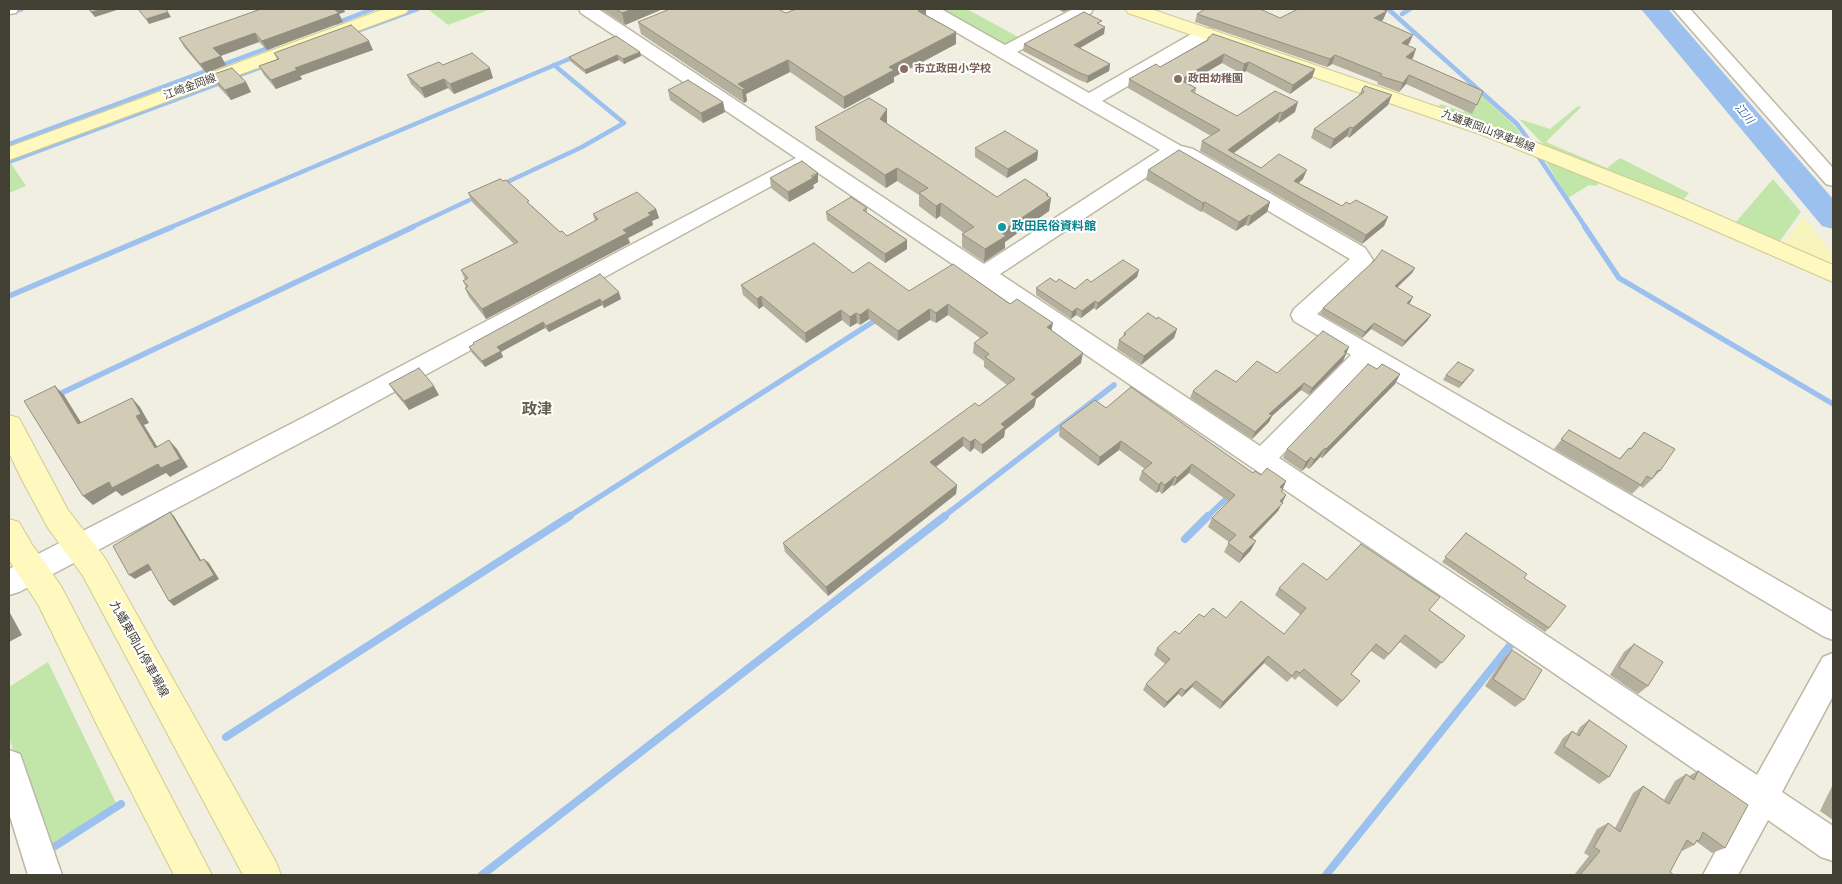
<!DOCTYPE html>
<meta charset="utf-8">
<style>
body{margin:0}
#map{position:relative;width:1842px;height:884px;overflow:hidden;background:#f1efe2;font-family:"Noto Sans",sans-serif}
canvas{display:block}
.frame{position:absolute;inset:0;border:10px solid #423f33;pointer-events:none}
</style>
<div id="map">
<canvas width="1842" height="884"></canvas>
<div class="frame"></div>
</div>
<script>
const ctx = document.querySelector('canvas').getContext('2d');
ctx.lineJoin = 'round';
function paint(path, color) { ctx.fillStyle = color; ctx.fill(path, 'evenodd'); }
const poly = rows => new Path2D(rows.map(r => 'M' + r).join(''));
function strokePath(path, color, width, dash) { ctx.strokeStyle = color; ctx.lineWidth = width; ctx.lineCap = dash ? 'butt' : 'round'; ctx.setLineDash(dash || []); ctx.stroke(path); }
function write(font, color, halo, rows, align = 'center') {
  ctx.font = font + ' "Noto Sans","Noto Sans JP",sans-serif'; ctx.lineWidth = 4; ctx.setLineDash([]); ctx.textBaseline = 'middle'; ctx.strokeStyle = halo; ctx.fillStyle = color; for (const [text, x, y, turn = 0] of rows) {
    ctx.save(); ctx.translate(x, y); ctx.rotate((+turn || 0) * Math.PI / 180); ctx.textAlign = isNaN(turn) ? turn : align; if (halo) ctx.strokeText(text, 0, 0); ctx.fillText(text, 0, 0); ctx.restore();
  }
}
paint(poly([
 [433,9,491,9,448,25,429,10],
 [934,9,967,9,1020,38,1004,46,998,46],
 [1469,84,1517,128,1523,139,1438,107,1441,104,1463,112,1476,102,1457,92],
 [1578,106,1581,107,1546,142,1607,168,1620,158,1689,193,1682,201,1545,146,1519,119,1550,129],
 [1543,157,1602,180,1596,186,1589,185,1568,198],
 [10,162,26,186,9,193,9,163],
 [1773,179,1801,212,1779,242,1735,223],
 [48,662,116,803,46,848,9,738,9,687]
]), '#c2e6aa');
paint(poly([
 [1803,216,1833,254,1833,266,1783,244]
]), '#f7f4bc');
strokePath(poly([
 [1388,9,1517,124,1528,139],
 [9,13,22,9],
 [1402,14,1410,9],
 [336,23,373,9],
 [352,33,418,9],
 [232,78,267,65],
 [9,144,273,46],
 [1538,156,1586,228],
 [9,162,223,82],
 [503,184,582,147,624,123,554,65],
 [169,228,576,56],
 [410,228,478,196]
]), '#9dc1ef', 4.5);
strokePath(poly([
 [1585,227,1619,278,1833,404],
 [9,296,172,227],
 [55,396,413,227],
 [568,517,879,318],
 [943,517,1114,385],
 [1207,517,1231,494]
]), '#9dc1ef', 5.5);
strokePath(poly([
 [1185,539,1208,516],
 [226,737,570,516],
 [46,852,121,804],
 [482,875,945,516],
 [1326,875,1512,643]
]), '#9dc1ef', 8);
paint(poly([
 [1641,9,1668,9,1833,199,1833,229,1822,226,1641,9]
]), '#9dc1ef');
const minor = poly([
 [9,9,18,9,16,13,9,14,9,9],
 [579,9,598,9,984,264,1160,150,923,13,921,9,941,9,1005,45,1073,9,1093,9,1091,13,1017,52,1089,93,1200,29,1212,29,1215,33,1212,37,1102,101,1181,146,1193,149,1365,248,1373,260,1370,265,1317,314,1833,612,1833,640,1823,636,1369,365,1279,458,1757,775,1823,657,1833,653,1833,696,1782,792,1833,826,1833,861,1821,857,1768,820,1738,875,1703,875,1742,802,1434,591,808,166,328,428,19,592,9,595,9,569,310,414,796,158,581,13,579,9],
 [1177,157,1350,259,1294,309,1291,315,1294,321,1351,355,1260,446,1000,274,1177,157],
 [1673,9,1690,9,1833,168,1833,186,1826,184,1673,9],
 [9,750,20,754,62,875,28,875,9,813,9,750]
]);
const secondary = poly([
 [384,9,409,9,406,13,9,160,9,147,384,9],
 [1125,9,1151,9,1499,128,1686,201,1833,265,1833,282,1670,211,1485,136,1128,13,1125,9],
 [9,415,19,418,68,510,105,558,276,862,281,875,243,875,83,576,48,528,22,480,9,453,9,415],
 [9,519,19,522,31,543,61,586,212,875,174,875,97,725,39,606,9,560,9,519]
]);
strokePath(minor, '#bcb8a5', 3);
strokePath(secondary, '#d2cb91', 2);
paint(minor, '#fff');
paint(secondary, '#fff9bf');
paint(poly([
 [601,9,663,9,625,25],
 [796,9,926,9,926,15,956,44,894,77,894,82,844,109,790,72,746,94,747,101,744,103,641,34,638,22,786,13],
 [1057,9,1070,9,1063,12],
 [1383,10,1383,20,1381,21,1409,44,1407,45,1413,58,1411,59,1483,91,1472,114,1406,84,1399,92,1377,84,1378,82,1332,64,1327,67,1195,22,1197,14,1280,18],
 [345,12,339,14,343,22,267,50,259,42,220,56,226,65,206,73,184,47,179,38],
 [1101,26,1104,34,1080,48,1110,64,1109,71,1087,83,1079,80,1023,51,1024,44],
 [616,36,641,56,624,64,619,60,586,74,570,61,569,57],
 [1208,38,1315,69,1312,78,1290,94,1246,71,1242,74,1222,63,1187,83,1196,88,1195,93,1237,116,1275,91,1295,112,1279,123,1277,121,1234,153,1261,168,1303,179,1299,183,1342,206,1350,204,1388,217,1384,226,1362,244,1200,151,1202,141,1211,136,1128,88,1129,79,1160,67,1207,40],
 [373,50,300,76,302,79,276,89,264,75,259,66,277,59,274,53],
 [443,65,493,78,454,94,448,88,425,98,411,84,407,75],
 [211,75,246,82,251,92,231,100,217,85],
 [1362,89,1388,105,1349,138,1347,136,1330,149,1311,138,1314,129,1358,97],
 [668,90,723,102,725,112,703,123,670,100],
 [887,109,887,122,886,123,997,197,1048,196,1051,198,1049,211,1005,242,1005,248,984,262,962,247,962,234,964,233,940,216,936,219,919,206,919,195,897,181,886,188,816,140,815,127],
 [975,148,1038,151,1037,160,1007,178,975,157],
 [1148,170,1270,202,1267,212,1248,226,1245,225,1236,231,1202,211,1201,212,1146,180],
 [770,178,818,182,813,185,814,188,789,202,771,188],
 [468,193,531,205,560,232,567,236,595,221,593,214,656,209,659,218,652,221,653,225,628,238,630,243,486,319,469,297,465,288,466,287,463,281,465,280,461,270,514,244,473,203],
 [867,208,867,213,907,240,907,249,885,263,827,220,826,212],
 [1415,268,1412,273,1397,288,1410,303,1409,304,1431,315,1427,321,1402,347,1371,329,1362,338,1320,314,1323,308],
 [1139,270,1137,277,1096,310,1094,308,1081,318,1076,315,1071,319,1036,295,1036,288,1056,282,1075,289,1091,282],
 [853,273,909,291,1010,304,1052,331,1081,363,1036,399,1034,407,1005,430,1004,437,982,454,974,448,970,452,963,446,936,467,957,485,956,494,828,596,785,552,783,543,979,406,1007,385,984,367,984,361,973,353,974,343,980,338,948,315,936,323,930,320,928,321,898,341,869,319,860,325,857,323,850,327,842,320,806,343,763,306,759,309,743,295,741,285],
 [600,274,621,299,604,308,602,305,549,332,545,328,501,352,503,357,485,367,472,353,469,347],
 [1157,319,1177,329,1174,338,1141,365,1117,349,1119,340,1123,337,1124,333],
 [1349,347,1343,361,1309,395,1301,390,1272,416,1269,422,1252,439,1190,398,1193,391,1277,373],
 [1377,369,1400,374,1395,384,1322,458,1320,457,1309,469,1306,467,1302,471,1283,458,1287,449],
 [1474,370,1470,375,1459,388,1443,380,1446,375],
 [389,384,439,395,409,410,395,393],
 [1106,408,1253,473,1286,481,1282,492,1286,495,1278,511,1252,539,1251,550,1239,563,1224,552,1229,542,1208,527,1212,518,1228,501,1189,473,1174,486,1172,485,1162,494,1159,491,1156,493,1139,480,1142,471,1145,469,1119,450,1098,466,1059,436,1060,426],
 [1569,430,1619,459,1629,448,1630,449,1644,432,1660,471,1643,488,1640,486,1632,494,1554,449],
 [1466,533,1524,578,1549,628,1545,632,1442,562],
 [1327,580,1429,610,1465,636,1436,669,1400,642,1384,660,1371,651,1351,674,1360,681,1337,707,1299,676,1295,680,1292,677,1287,682,1264,663,1220,709,1192,687,1182,697,1178,694,1164,708,1143,690,1146,684,1165,664,1154,655,1157,648,1204,617,1226,618,1284,634,1301,615,1275,595,1279,588],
 [1634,644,1648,686,1638,694,1610,675,1624,652],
 [1512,650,1524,700,1515,707,1485,686,1504,658],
 [1589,720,1609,777,1599,784,1554,753,1563,738,1572,731,1576,734,1580,727],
 [1698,771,1725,848,1712,853,1697,842,1695,843,1694,845,1682,851,1681,851,1670,872,1674,875,1574,875,1589,856,1584,853,1597,829,1608,823,1615,828,1633,793,1643,786,1664,800,1675,781,1686,774,1689,776],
 [1833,784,1833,820,1820,811]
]), '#b5af9d');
paint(poly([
 [102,9,120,9,95,17,91,12],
 [332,9,344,9,345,12,339,14,343,22,267,50,262,41],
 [632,9,663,9,625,25,622,13],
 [924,9,926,9,926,20,918,11],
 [1064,9,1070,9,1063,12],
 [1387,11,1383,20,1371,27,1374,18],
 [168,12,171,17,149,24,146,19],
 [1105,27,1104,34,1073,52,1074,45],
 [956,32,956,44,894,77,894,82,844,109,844,97,889,67],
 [255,33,259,42,218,57,213,48],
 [1413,35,1409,44,1398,52,1402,43],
 [369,41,373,50,300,76,302,79,276,89,271,80,295,68],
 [1416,49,1413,58,1403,65,1406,57],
 [640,52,641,56,624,64,623,59],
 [1224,54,1222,63,1178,89,1180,80],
 [617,55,619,60,586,74,585,70],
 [1335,55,1332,64,1327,67,1330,59],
 [221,56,226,65,206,73,200,64],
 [788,60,790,72,746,94,747,101,744,103,742,90,738,84],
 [1249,62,1246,71,1242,74,1244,64],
 [1110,64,1109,71,1087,83,1088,76],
 [490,68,493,78,454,94,450,84],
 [1315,69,1312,78,1290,94,1293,85],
 [1409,75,1406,84,1399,92,1403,83],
 [444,79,448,88,425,98,421,88],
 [246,82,251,92,231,100,225,90],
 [1392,95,1388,105,1349,138,1353,128],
 [723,102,725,112,703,123,701,113],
 [1298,102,1295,112,1279,123,1282,113],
 [887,109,887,122,880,132,880,119],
 [1280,112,1277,121,1229,156,1228,150],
 [1350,127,1347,136,1330,149,1334,139],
 [1038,151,1037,160,1007,178,1008,169],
 [897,168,897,181,886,188,885,175],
 [1307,170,1303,179,1290,190,1294,181],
 [818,173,818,182,813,185,814,188,789,202,788,192],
 [1048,194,1047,201,1051,198,1049,211,1005,242,1005,248,984,262,985,249,1001,232],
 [1205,202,1202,211,1201,212,1203,203],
 [1270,202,1267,212,1248,226,1251,216],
 [941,203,940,216,936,219,936,206],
 [656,209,659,218,652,221,653,225,628,238,630,243,486,319,482,309,623,230,648,213],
 [1249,215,1245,225,1236,231,1239,222],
 [1388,217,1384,226,1362,244,1366,235],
 [907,240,907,249,885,263,885,254],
 [1415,268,1412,273,1392,292,1395,286],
 [1139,270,1137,277,1096,310,1098,303],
 [619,292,621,299,604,308,602,302],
 [761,296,763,306,759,309,757,299],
 [1413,297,1410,303,1404,308,1407,303],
 [600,299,602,305,549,332,546,326],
 [1095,301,1094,308,1081,318,1082,311],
 [948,304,948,315,936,323,936,313],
 [1077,308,1076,315,1071,319,1072,312],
 [868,309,869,319,860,325,860,315],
 [930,309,930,320,898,341,898,331],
 [841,310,842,320,806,343,805,333],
 [856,313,857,323,850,327,850,317],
 [1431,315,1427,321,1402,347,1405,341],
 [543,322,545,328,501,352,503,357,485,367,482,361,497,347],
 [1053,323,1051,333,1047,327],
 [1374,323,1371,329,1362,338,1365,332],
 [1177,329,1174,338,1141,365,1144,356],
 [1349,347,1343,361,1309,395,1312,388],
 [1083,353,1081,363,1036,399,1034,407,1005,430,1004,437,982,454,982,445,1001,424,1031,394],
 [1474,370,1470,375,1459,388,1462,383],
 [1400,374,1395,384,1322,458,1326,449],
 [1304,383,1301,390,1272,416,1269,422,1252,439,1255,432,1269,414],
 [55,386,64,395,87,432,78,424],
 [434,386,439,395,409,410,404,401],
 [132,398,140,407,149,423,144,425,163,456,155,448,136,416],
 [963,437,963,446,930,471,930,462],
 [975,439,974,448,970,452,970,442],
 [169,440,177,449,188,467,170,477,166,473,122,496,116,491,93,505,83,496],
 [1121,441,1119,450,1098,466,1100,457],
 [1325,448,1320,457,1309,469,1314,460],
 [1311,457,1306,467,1302,471,1306,462],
 [1192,464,1189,473,1174,486,1177,478],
 [1175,476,1172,485,1162,494,1165,485],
 [1286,481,1282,490,1280,487],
 [1161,482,1159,491,1156,493,1159,485],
 [957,485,956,494,828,596,826,587],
 [1286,495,1278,511,1245,545,1249,537],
 [170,512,174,516,204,565,200,561],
 [1256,541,1251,550,1239,563,1243,554],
 [204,559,209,563,219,579,174,606,169,601],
 [148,564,153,569,135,579,129,575],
 [9,611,22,635,9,642],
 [1268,656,1264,663,1220,709,1223,702],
 [1196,681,1192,687,1182,697,1185,691],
 [1181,688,1178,694,1164,708,1167,702]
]), '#938f80');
const building = poly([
 [89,9,102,9,91,12,89,9],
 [138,9,166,9,168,12,146,19,138,9],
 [261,9,334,9,339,13,262,41,255,33,213,48,221,56,200,64,179,38,261,9],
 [616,9,632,9,622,13,616,9],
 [670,9,778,9,786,13,796,9,924,9,918,11,956,32,889,67,894,70,844,97,788,60,738,84,745,89,742,90,638,22,670,9],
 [1205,9,1260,9,1280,18,1298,9,1381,9,1387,11,1374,18,1413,35,1402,43,1416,49,1406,57,1483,91,1477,105,1409,75,1403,83,1380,76,1382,74,1335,55,1330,59,1197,14,1205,9],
 [1084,12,1102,21,1097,23,1105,27,1074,45,1110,64,1088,76,1080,73,1024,44,1084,12],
 [351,25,369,41,295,68,297,70,271,80,259,66,279,59,274,53,351,25],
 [1213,34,1315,69,1293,85,1249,62,1244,64,1224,54,1180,80,1196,88,1191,91,1237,116,1275,91,1298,102,1282,113,1280,112,1228,150,1261,168,1279,154,1307,170,1294,181,1342,206,1346,202,1350,204,1356,200,1388,217,1366,235,1202,141,1220,130,1129,79,1156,64,1160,67,1208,40,1208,38,1213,34],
 [616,36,640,52,623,59,617,55,585,70,569,57,616,36],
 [472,53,490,68,450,84,444,79,421,88,407,75,439,62,443,65,472,53],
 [232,68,246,82,225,90,211,75,232,68],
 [688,80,723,102,701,113,668,90,688,80],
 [1365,86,1392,95,1353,128,1350,127,1334,139,1314,129,1364,92,1362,89,1365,86],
 [869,98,887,109,880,119,997,197,1025,179,1048,194,1046,195,1051,198,1001,232,1006,236,985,249,962,234,974,227,941,203,936,206,919,193,928,188,897,168,885,175,815,127,869,98],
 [1005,131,1038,151,1008,169,975,148,1005,131],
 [1179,150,1270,202,1251,216,1249,215,1239,222,1205,202,1203,203,1148,170,1179,150],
 [802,161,818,173,811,176,813,178,788,192,770,178,802,161],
 [500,179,503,181,506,180,529,201,527,202,560,232,562,231,567,236,598,219,593,214,637,192,656,209,648,213,651,215,623,230,627,233,482,309,465,288,468,286,463,281,468,278,461,270,518,242,468,193,500,179],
 [851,197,867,208,863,210,907,240,885,254,826,212,851,197],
 [814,243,853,273,869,262,909,291,953,264,1010,304,1017,299,1053,323,1047,327,1083,353,1031,394,1036,397,1001,424,1005,427,982,445,975,439,970,442,963,437,930,462,957,485,826,587,783,543,975,403,979,406,1015,379,985,357,989,354,974,343,988,333,948,304,936,313,930,309,928,310,898,331,868,309,860,315,856,313,850,317,841,310,805,333,761,296,757,299,741,285,814,243],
 [1382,250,1415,268,1395,286,1413,297,1407,303,1431,315,1405,341,1374,323,1365,332,1323,308,1374,261,1382,250],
 [1123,260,1139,270,1098,303,1095,301,1082,311,1077,308,1072,312,1036,288,1050,278,1056,282,1059,279,1075,289,1087,279,1091,282,1123,260],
 [600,274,619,292,602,302,600,299,546,326,543,322,497,347,501,351,482,361,469,347,474,344,473,343,600,274],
 [1148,313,1157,319,1158,317,1177,329,1144,356,1119,340,1126,334,1124,333,1148,313],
 [1323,331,1349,347,1344,352,1346,353,1312,388,1304,383,1269,414,1272,415,1255,432,1193,391,1216,370,1236,382,1257,361,1277,373,1323,331],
 [1458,362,1474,370,1462,383,1446,375,1458,362],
 [1368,364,1377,369,1382,364,1400,374,1326,449,1325,448,1314,460,1311,457,1306,462,1287,449,1368,364],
 [419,368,434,386,404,401,389,384,419,368],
 [55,386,78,424,132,398,141,414,136,416,155,448,169,440,180,459,161,468,158,464,112,488,109,482,83,496,24,401,55,386],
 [1131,387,1253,473,1255,471,1261,475,1267,468,1286,481,1280,487,1283,489,1281,491,1286,495,1280,501,1283,503,1249,537,1256,541,1243,554,1228,543,1236,535,1212,518,1235,495,1192,464,1177,478,1175,476,1165,485,1161,482,1159,485,1142,471,1152,463,1121,441,1100,457,1060,426,1095,400,1106,408,1131,387],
 [1569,430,1620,459,1629,448,1631,449,1644,432,1675,449,1660,471,1658,470,1652,479,1647,476,1641,485,1561,439,1569,430],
 [170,512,200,561,204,559,214,575,169,601,148,564,129,575,113,546,170,512],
 [1466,533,1527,574,1524,578,1566,606,1549,628,1445,557,1466,533],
 [1361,544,1440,597,1429,610,1465,636,1442,663,1405,635,1389,654,1376,644,1351,674,1360,681,1342,701,1304,669,1300,673,1296,671,1292,676,1268,656,1223,702,1196,681,1185,691,1181,688,1167,702,1146,684,1170,659,1157,648,1175,631,1179,634,1199,614,1204,617,1213,608,1226,618,1241,601,1284,634,1306,608,1279,588,1303,563,1327,580,1361,544],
 [1634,644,1663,662,1648,686,1619,667,1634,644],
 [1512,650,1542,670,1524,700,1493,679,1512,650],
 [1589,720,1627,746,1609,777,1564,746,1572,731,1579,736,1589,720],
 [1698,771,1748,805,1725,848,1703,832,1699,841,1697,840,1694,845,1687,840,1670,872,1674,875,1580,875,1600,851,1594,847,1608,823,1620,832,1643,786,1669,804,1686,774,1694,780,1698,771]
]);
paint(building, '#d2ccb7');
strokePath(building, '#938f80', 1);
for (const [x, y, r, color] of [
 [904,69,5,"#8d6e63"],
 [1178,79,5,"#8d6e63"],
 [1002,227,5,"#0f9aa8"]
]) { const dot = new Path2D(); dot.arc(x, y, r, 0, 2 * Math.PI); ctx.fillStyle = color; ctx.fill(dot); strokePath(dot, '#fff', 2); }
write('bold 11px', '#785e54', '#fff', [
 ["市立政田小学校",914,69],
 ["政田幼稚園",1188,79]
], 'left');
write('11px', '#423f33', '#fff', [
 ["江崎金岡線",190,87,-20],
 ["九蟠東岡山停車場線",1488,131,21]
]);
write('italic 11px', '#2d63ad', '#fff', [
 ["江川",1744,114,50]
]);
write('bold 12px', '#0d838f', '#fff', [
 ["政田民俗資料館",1012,227]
], 'left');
write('12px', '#423f33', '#fff', [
 ["九蟠東岡山停車場線",139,649,61]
]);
write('bold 15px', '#655e4a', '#fff', [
 ["政津",537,410]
]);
</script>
